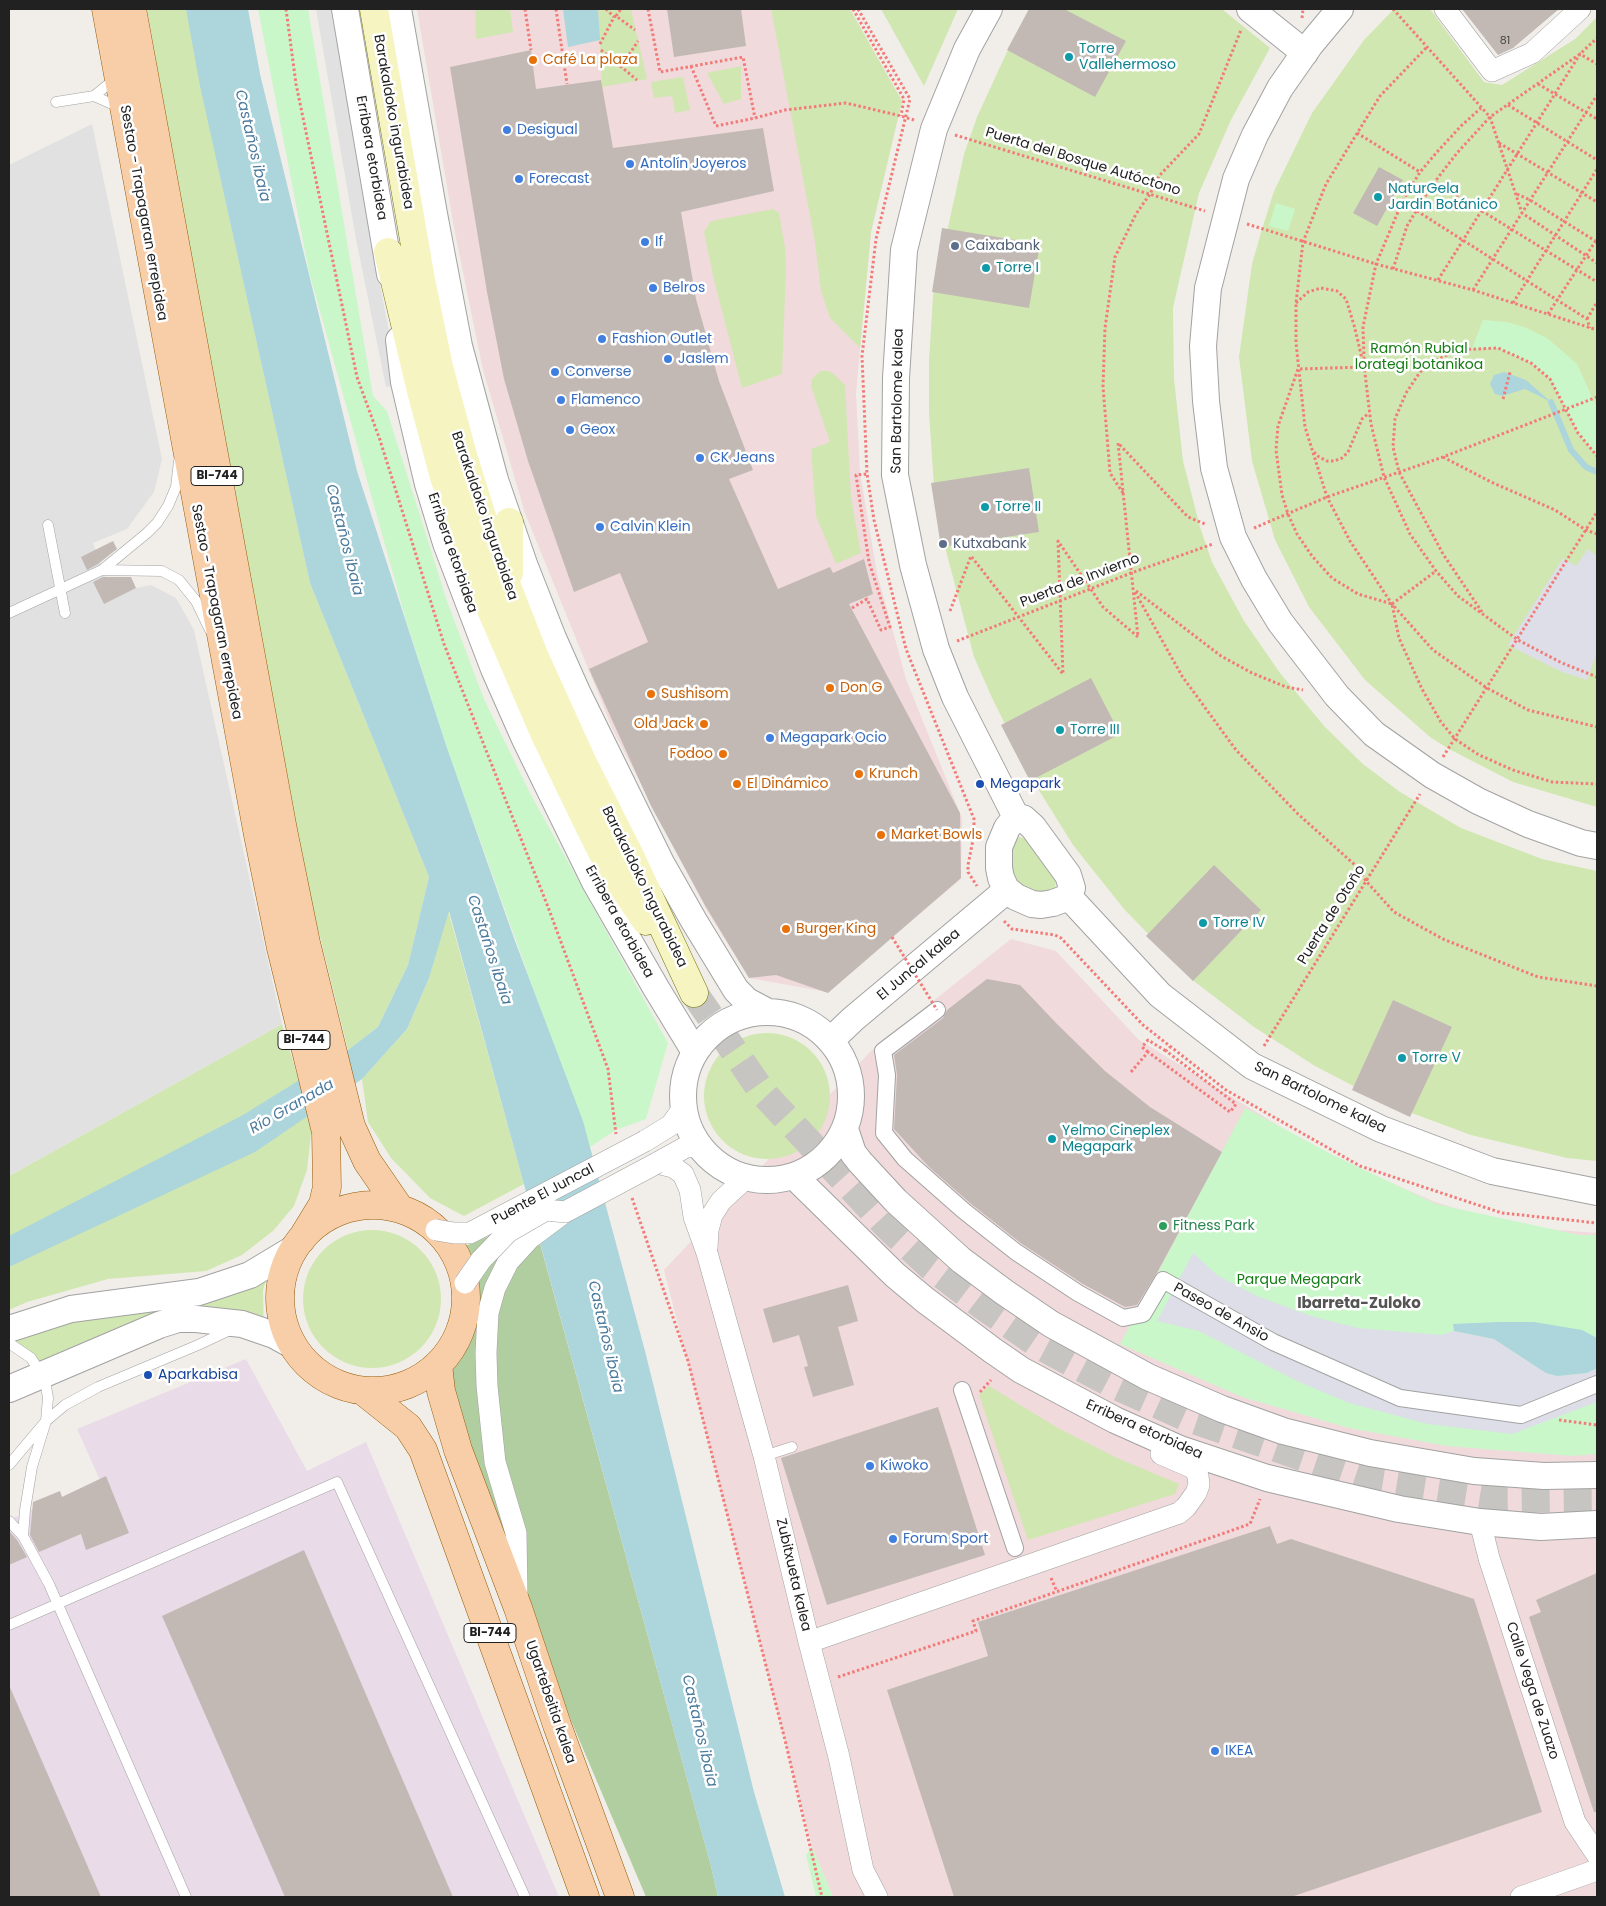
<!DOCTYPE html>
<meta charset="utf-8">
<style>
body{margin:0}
#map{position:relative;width:1606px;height:1906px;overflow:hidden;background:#f1eee9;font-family:Poppins,sans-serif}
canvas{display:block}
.frame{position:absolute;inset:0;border:10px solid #212121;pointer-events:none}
</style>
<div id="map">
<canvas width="1606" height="1906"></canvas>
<div class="frame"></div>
</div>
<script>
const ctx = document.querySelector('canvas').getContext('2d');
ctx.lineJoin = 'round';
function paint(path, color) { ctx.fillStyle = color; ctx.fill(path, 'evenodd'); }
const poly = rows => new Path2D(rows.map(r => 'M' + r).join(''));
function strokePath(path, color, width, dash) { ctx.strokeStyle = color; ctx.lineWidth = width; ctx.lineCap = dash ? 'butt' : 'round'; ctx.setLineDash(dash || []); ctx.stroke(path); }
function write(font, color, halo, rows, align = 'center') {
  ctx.font = font + ' Poppins,sans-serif'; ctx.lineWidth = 5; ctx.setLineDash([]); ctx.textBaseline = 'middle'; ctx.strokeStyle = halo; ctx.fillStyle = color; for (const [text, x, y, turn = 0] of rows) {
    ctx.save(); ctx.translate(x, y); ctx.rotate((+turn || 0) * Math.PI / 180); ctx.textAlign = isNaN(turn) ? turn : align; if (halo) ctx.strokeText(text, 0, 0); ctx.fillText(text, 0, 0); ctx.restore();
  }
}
paint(poly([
 [417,9,849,9,902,101,871,232,856,393,860,473,877,573,906,679,962,818,961,879,827,992,749,978,706,909,613,730,525,513,483,370,454,228],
 [1011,939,1056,951,1139,1040,1323,1153,1435,1202,1517,1227,1597,1233,1597,1897,833,1897,812,1847,664,1270,872,1050]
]), '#f0dadb');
paint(poly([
 [246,1359,307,1471,366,1442,559,1897,9,1897,9,1520,100,1480,77,1429]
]), '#eadbe8');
paint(poly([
 [147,9,187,9,216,157,310,583,429,877,408,965,378,1027,348,1050,289,811,235,514],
 [475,9,510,9,513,32,476,39],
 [598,9,631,9,647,79,602,87],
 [771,9,850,9,902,101,871,232,860,348,830,318,821,291,815,242],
 [881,9,958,9,924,86],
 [1029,9,1222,9,1270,48,1231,120,1199,193,1173,308,1174,379,1183,461,1200,527,1212,562,1244,621,1280,673,1325,727,1363,764,1400,792,1461,828,1542,859,1597,871,1597,1161,1567,1158,1471,1135,1390,1105,1315,1066,1254,1027,1195,982,1124,909,1073,845,1035,784,993,700,974,657,946,551,934,487,929,412,929,361,933,296,964,154,977,117,1006,54],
 [1394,9,1430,9,1484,82,1502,85,1575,39,1597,17,1597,807,1513,782,1449,749,1430,737,1365,680,1309,607,1275,540,1252,461,1239,357,1252,264,1262,229,1274,191,1312,113,1364,40],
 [741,66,741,99,724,104,707,73],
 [683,77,690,110,675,113,672,96,654,98,651,82],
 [773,209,779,213,785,248,786,269,782,374,742,388,714,280,704,232,711,221],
 [820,371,830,371,845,385,851,497,861,553,836,564,816,516,811,449,830,442,811,386,812,379],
 [1019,837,1027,839,1056,876,1055,890,1040,897,1014,881,1008,860,1016,838],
 [448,910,524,1184,464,1216,430,1198,391,1158,368,1122,362,1079,407,1029,429,978],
 [282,1024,312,1125,307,1170,294,1206,273,1231,242,1255,206,1271,108,1279,27,1302,9,1310,9,1176],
 '704 1096a63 63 0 1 1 126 0a63 63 0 1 1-126 0Z',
 '303 1299a69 69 0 1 1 138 0a69 69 0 1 1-138 0Z',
 [269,1265,263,1291,264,1336,196,1319,43,1375,9,1343,71,1309],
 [989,1386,1058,1428,1115,1457,1179,1484,1175,1494,1028,1540,979,1395]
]), '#d1e7b2');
paint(poly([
 [533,1218,711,1866,718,1897,646,1897,466,1473,438,1365,449,1352,457,1337,463,1321,466,1302,465,1283,461,1267,453,1251]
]), '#b1cea0');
paint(poly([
 [258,9,308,9,373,396,387,411,447,601,484,699,530,793,668,1043,646,1119,616,1130,590,1147,447,748,405,617,309,272],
 [1276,203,1295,209,1288,231,1269,226],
 [1483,320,1507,322,1524,327,1547,338,1577,364,1597,408,1597,456,1578,433,1550,379,1531,363,1498,348,1472,349],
 [1245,1108,1333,1155,1436,1204,1579,1235,1597,1235,1597,1454,1572,1456,1447,1446,1349,1428,1242,1397,1120,1344],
 [812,1847,833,1897,816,1897,806,1855]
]), '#caf7ca');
paint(poly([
 [316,9,332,9,358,169,399,385,386,387,356,239],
 [92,124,162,459,154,492,127,529,93,543,111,593,151,585,176,598,194,630,282,1024,9,1176,9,165]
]), '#e1e1e1');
paint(poly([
 [1588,549,1597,556,1597,652,1587,680,1562,672,1508,645,1563,558,1576,566],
 [1193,1253,1217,1275,1257,1296,1311,1316,1358,1328,1441,1335,1454,1331,1494,1339,1546,1373,1557,1376,1587,1373,1597,1368,1597,1402,1512,1434,1428,1424,1349,1403,1297,1381,1199,1331,1157,1321]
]), '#dddee7');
paint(poly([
 [186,9,248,9,260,74,357,471,447,748,515,941,583,1121,645,1351,754,1792,785,1897,718,1897,711,1866,449,911,429,978,407,1029,362,1079,255,1152,9,1267,9,1236,243,1115,348,1050,378,1027,408,965,429,877,310,583,200,86],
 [563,9,598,9,600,40,568,47],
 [1504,372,1526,380,1551,402,1525,389,1502,396,1495,394,1490,384,1494,375],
 [1499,1322,1534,1322,1582,1330,1597,1338,1597,1368,1587,1373,1557,1376,1546,1373,1494,1339,1454,1331,1453,1324]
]), '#acd5dc');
strokePath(poly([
 [1551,402,1571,450,1586,467,1597,472]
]), '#acd5dc', 6);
paint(poly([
 [667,9,741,9,746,46,674,57],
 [1029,9,1064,9,1126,41,1095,97,1007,50],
 [1462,9,1559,9,1513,48,1498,55],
 [531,50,536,89,601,80,613,148,763,128,774,191,681,212,696,299,719,381,753,470,729,479,778,589,830,567,833,573,864,559,873,594,849,604,960,813,961,878,828,993,776,975,749,978,706,907,651,806,589,669,648,642,620,573,574,592,528,461,504,379,487,292,450,67],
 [1379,167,1403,180,1377,226,1353,213],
 [942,228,1040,244,1029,308,932,292],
 [1029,468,1039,532,941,547,931,483],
 [113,541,117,549,98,564,87,570,81,557],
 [103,577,131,577,136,588,104,604,93,582],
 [1091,678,1120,734,1030,781,1001,725],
 [1214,865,1261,910,1193,981,1146,936],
 [987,979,1020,985,1057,1024,1105,1071,1150,1107,1222,1152,1158,1271,1137,1305,1125,1307,1083,1284,1022,1244,970,1203,929,1167,894,1129,897,1075,894,1055,943,1018,947,1010],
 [1393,1000,1452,1027,1410,1117,1352,1090],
 [848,1285,858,1321,838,1327,854,1385,813,1397,804,1367,808,1366,799,1335,773,1343,763,1309],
 [938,1407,985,1555,827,1605,781,1458],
 [106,1476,129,1533,86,1550,81,1534,39,1552,30,1535,33,1502,60,1491,62,1497],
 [1270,1526,1277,1544,1291,1539,1474,1599,1542,1812,1291,1897,954,1897,887,1690,988,1656,978,1622],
 [9,1531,17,1540,27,1557,9,1565],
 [304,1550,453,1897,285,1897,162,1616],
 [1597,1573,1597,1812,1594,1812,1529,1617,1541,1612,1536,1600],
 [9,1685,101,1897,9,1897]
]), '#c2b9b5');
strokePath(poly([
 [694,993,763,1093,887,1226,930,1266,984,1307,1042,1347,1114,1385,1185,1417,1361,1477,1499,1499,1597,1498]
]), '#c7c5c1', 28, [28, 14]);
const service = poly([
 [94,96,121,108],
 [56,102,94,96,116,78],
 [48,525,65,613],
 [102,570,162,571,179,580,196,601,210,630],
 [9,613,102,570,147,533,157,523,168,506,176,487,179,461],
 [9,1343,31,1358,45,1380,48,1398,46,1421,32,1467,25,1510,23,1536],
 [764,1456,792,1447],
 [9,1465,46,1421,65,1405,98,1387,198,1345,232,1329],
 [9,1521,23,1536,49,1584,186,1897],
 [9,1625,337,1482,525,1897]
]);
const pedestrian = poly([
 [937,1010,883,1051,887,1075,884,1133,905,1159,964,1211,1016,1252,1078,1293,1123,1318,1143,1314,1163,1280,1273,1342,1400,1398,1521,1415,1597,1384],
 [962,1390,1015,1548]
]);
const minor = poly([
 [1445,9,1492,71,1532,53,1580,9],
 [645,1141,671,1125,684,1107],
 [657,1163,673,1167,683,1174,690,1190,694,1217,707,1253,764,1456,809,1642,839,1757,863,1870,877,1897],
 [657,1163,686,1147,700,1146],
 [707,1248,708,1230,712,1215,721,1201,747,1177],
 [1480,1522,1489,1558,1575,1822,1597,1855],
 [517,1595,516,1533,495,1462,487,1386,486,1353,488,1313,495,1288,508,1262,530,1238,565,1212],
 [809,1642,1179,1513,1186,1507,1196,1493,1199,1485,1198,1476,1195,1470,1191,1467,1161,1454],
 [1521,1897,1597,1870]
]);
const tertiary = poly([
 [345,9,390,274],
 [398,9,434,214,459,346,495,480,524,564,553,638,577,692,661,863,694,921,736,990,747,1001,766,1011],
 [989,9,967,49,934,129,904,250,896,378,895,475,913,565,936,649,955,697,1016,817],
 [1250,9,1305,53],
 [1340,9,1310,45,1280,88,1255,135,1236,179,1208,288,1203,346,1206,401,1214,468,1233,537,1254,579,1280,622,1337,696,1374,734,1432,775,1478,801,1528,824,1581,843,1597,846],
 [399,340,404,382,428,484,446,543,494,669,525,739,595,882,656,988,695,1052],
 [1016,817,1023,818,1033,827,1068,875,1072,888,1069,897,1053,903,1041,905,1032,904,1016,897,1006,889,1001,878,999,868,999,847,1007,828,1016,817],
 [1069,897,1160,995,1252,1066,1381,1129,1492,1171,1597,1192],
 '683 1096a84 84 0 1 1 168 0a84 84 0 1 1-168 0Z',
 [831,1040,853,1019,1007,890],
 [845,1129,853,1153,860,1162,896,1201,961,1260,1004,1292,1051,1324,1148,1377,1222,1409,1283,1431,1370,1453,1474,1471,1544,1476,1597,1475],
 [794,1176,895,1275,925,1300,992,1350,1021,1370,1115,1420,1180,1449,1267,1478,1399,1509,1480,1522,1541,1527,1597,1524],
 [9,1329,71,1309,199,1292,250,1275,295,1248],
 [9,1389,159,1325,178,1319,196,1319,242,1324,274,1335,292,1345]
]);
const secondary = poly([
 [374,9,421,280,439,367,464,459,491,545,534,655,582,761,630,856,694,993],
 [388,252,421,391,444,477,492,612,545,735,590,828,610,868,646,921],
 [509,522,509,573]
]);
const primary = poly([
 [106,9,258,835,281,948,326,1132,327,1187,323,1204,301,1240],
 [132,9,283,830,306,943,351,1126,367,1161,400,1209],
 '280 1298a93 93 0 1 1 186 0a93 93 0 1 1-186 0Z',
 [438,1365,441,1391,458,1450,518,1608,557,1725,620,1897],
 [363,1391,408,1427,423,1450,585,1897]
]);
strokePath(service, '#a2a2a2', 11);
strokePath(pedestrian, '#a2a2a2', 18);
strokePath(minor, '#a2a2a2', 22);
strokePath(tertiary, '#a2a2a2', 28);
strokePath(secondary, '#73750c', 29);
strokePath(primary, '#965b09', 29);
strokePath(poly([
 [286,9,296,84,357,377,380,440,444,644,548,907,608,1069,616,1134],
 [525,9,531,50],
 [556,9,567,84],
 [606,9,614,17],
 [648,9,660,72,743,57,755,118],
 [853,9,904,99,901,116],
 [858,9,910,99,876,239,862,356,867,474,874,520,906,649,974,819,974,835,968,865,968,872,977,886],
 [1393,9,1490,117,1522,213,1597,263],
 [616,16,621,9],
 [1302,18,1303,9],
 [600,44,614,17,616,16,635,30],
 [1426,48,1380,96,1326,184,1303,242,1296,303,1296,343,1305,427,1327,497,1350,541,1392,604,1433,650,1487,688,1528,710,1597,727],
 [601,50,637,80],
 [691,66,716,126,755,118,785,110,846,103,901,116,914,120],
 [621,67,638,41],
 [1538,84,1597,119],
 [1508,105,1597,160],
 [1357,133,1420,172],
 [955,135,1205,211],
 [1499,143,1597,202],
 [1435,182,1597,282],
 [1517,194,1530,200,1597,242],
 [1417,211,1587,319,1590,328],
 [1247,224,1376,264,1473,290,1597,330],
 [1393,269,1407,226,1430,188,1457,153,1490,117,1580,54,1597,38],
 [1438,280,1580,54,1597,64],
 [1473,290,1597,95],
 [1296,303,1308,292,1321,288,1337,291,1346,299,1354,325,1364,367,1298,369,1278,426,1276,450,1282,495,1288,514,1297,534,1312,556,1332,578,1358,594,1392,604,1399,638,1422,689,1441,722,1455,739,1479,755,1513,770,1552,782,1597,784],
 [1513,303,1597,169],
 [1548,314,1597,239],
 [1587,319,1597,302],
 [1364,359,1363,327,1376,264,1403,200,1420,172,1437,152,1461,126,1481,108],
 [1364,365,1371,424,1384,477,1410,534,1436,571,1458,596,1518,640,1562,663,1597,677],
 [1503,399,1510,372],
 [1314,452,1319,457,1327,461,1334,461,1342,458,1348,452,1362,419,1369,413],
 [1443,457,1491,482,1555,510,1586,530,1597,534],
 [1123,493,1110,473,1103,387,1105,328,1115,257,1136,214,1150,194,1159,176,1199,134,1241,30],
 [1254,528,1327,497,1443,457,1597,397],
 [1136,591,1221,656,1252,673,1286,687,1303,690],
 [1135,592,1182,676,1236,750,1298,814,1355,865,1366,881,1394,912,1443,939,1538,977,1597,986],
 [1392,604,1436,571],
 [852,608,867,599,881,630,890,627,869,562,856,475,868,474],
 [950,611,971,556,1063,674,1058,541,1103,607,1138,637,1118,443,1188,517,1205,524],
 [1482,612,1443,554,1399,472,1393,447,1395,419,1406,393,1420,372,1431,363,1457,350,1498,348,1531,363,1550,379,1578,433,1597,456],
 [957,641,1131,573,1213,544],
 [1443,757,1597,512],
 [1004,921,1012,929,1055,935,1061,938,1143,1025,1226,1090,1360,1166,1502,1213,1597,1223],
 [1264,1046,1420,794],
 [1148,1052,1142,1047,1148,1040,1166,1051],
 [1131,1072,1148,1052,1230,1112,1236,1104,1166,1051,1170,1047],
 [632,1198,688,1361,785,1740,822,1897],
 [980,1392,991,1380],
 [1559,1420,1597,1425],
 [1051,1578,1057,1592],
 [838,1677,976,1631,973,1621,1250,1524,1260,1499]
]), '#f27b79', 3, [2.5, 2.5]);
strokePath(service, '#fff', 10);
strokePath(pedestrian, '#fff', 16);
strokePath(minor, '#fff', 21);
strokePath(tertiary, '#fff', 26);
strokePath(secondary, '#f6f5c1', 28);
strokePath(primary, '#f7cea8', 28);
const minorBridge = poly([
 [436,1230,454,1233,470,1233,645,1141],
 [465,1283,481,1260,508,1232,546,1210,565,1212,657,1163]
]);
strokePath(minorBridge, '#a2a2a2', 22, []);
strokePath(poly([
 [892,937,937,1010]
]), '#f27b79', 3, [2.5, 2.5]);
strokePath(minorBridge, '#fff', 21);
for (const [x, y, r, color] of [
 [1069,57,5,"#0f9aa8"],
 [533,60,5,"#e8710a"],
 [507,130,5,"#3f7fe0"],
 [630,164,5,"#3f7fe0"],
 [519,179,5,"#3f7fe0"],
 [1378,197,5,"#0f9aa8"],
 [645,242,5,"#3f7fe0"],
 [955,246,5,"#5c6f8a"],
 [986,268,5,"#0f9aa8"],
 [653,288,5,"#3f7fe0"],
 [602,339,5,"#3f7fe0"],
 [668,359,5,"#3f7fe0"],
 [555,372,5,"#3f7fe0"],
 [561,400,5,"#3f7fe0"],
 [570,430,5,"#3f7fe0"],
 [700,458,5,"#3f7fe0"],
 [985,507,5,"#0f9aa8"],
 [600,527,5,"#3f7fe0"],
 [943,544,5,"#5c6f8a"],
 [830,688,5,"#e8710a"],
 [651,694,5,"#e8710a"],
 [704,724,5,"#e8710a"],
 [1060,730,5,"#0f9aa8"],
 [770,738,5,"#3f7fe0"],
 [723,754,5,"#e8710a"],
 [859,774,5,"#e8710a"],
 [737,784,5,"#e8710a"],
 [980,784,5,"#1a4fb4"],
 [881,835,5,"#e8710a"],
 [1203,923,5,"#0f9aa8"],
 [786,929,5,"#e8710a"],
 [1402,1058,5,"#0f9aa8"],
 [1052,1139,5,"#0f9aa8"],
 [1163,1226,5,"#2e9e5b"],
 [148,1375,5,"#1a4fb4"],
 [870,1466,5,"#3f7fe0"],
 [893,1539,5,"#3f7fe0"],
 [1215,1751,5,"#3f7fe0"]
]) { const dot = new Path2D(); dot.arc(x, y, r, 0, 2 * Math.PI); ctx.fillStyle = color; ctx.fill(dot); strokePath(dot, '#fff', 2); }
write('11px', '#494746', null, [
 ["81",1505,41]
]);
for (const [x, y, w] of [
 [217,476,52],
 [304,1040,52],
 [490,1633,52]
]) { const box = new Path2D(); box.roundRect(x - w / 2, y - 9.5, w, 19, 4); ctx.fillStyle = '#fff'; ctx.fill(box); strokePath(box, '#212121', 1); }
write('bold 12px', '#212121', null, [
 ["BI-744",217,476],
 ["BI-744",304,1040],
 ["BI-744",490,1633]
]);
write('14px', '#0d838f', '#fff', [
 ["Torre",1079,49],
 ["Vallehermoso",1079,65],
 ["NaturGela",1388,189],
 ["Jardin Botánico",1388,205],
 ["Torre I",996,268],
 ["Torre II",995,507],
 ["Torre III",1070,730],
 ["Torre IV",1213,923],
 ["Torre V",1412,1058],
 ["Yelmo Cineplex",1062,1131],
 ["Megapark",1062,1147]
], 'left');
write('14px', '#c56008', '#fff', [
 ["Café La plaza",543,60],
 ["Don G",840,688],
 ["Sushisom",661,694],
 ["Old Jack",694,724,"right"],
 ["Fodoo",713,754,"right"],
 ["Krunch",869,774],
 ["El Dinámico",747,784],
 ["Market Bowls",891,835],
 ["Burger King",796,929]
], 'left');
write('14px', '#212121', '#fff', [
 ["Barakaldoko ingurabidea",393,122,80],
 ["Erribera etorbidea",371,158,80],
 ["Puerta del Bosque Autóctono",1083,162,17],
 ["Sestao - Trapagaran errepidea",143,213,80],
 ["San Bartolome kalea",898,401,-89],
 ["Barakaldoko ingurabidea",484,516,71],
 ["Erribera etorbidea",452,553,71],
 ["Puerta de Invierno",1080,581,-21],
 ["Sestao - Trapagaran errepidea",216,612,79],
 ["Barakaldoko ingurabidea",644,887,64],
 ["Puerta de Otoño",1332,915,-58],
 ["Erribera etorbidea",619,922,61],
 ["El Juncal kalea",919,965,-40],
 ["San Bartolome kalea",1320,1098,26],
 ["Puente El Juncal",543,1195,-28],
 ["Paseo de Ansio",1221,1313,29],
 ["Erribera etorbidea",1144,1430,24],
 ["Zubitxueta kalea",793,1575,77],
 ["Calle Vega de Zuazo",1532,1691,72],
 ["Ugartebeitia kalea",550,1702,71]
]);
write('14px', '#366cbe', '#fff', [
 ["Desigual",517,130],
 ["Antolín Joyeros",640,164],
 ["Forecast",529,179],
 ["If",655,242],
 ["Belros",663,288],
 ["Fashion Outlet",612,339],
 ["Jaslem",678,359],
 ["Converse",565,372],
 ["Flamenco",571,400],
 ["Geox",580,430],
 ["CK Jeans",710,458],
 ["Calvin Klein",610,527],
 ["Megapark Ocio",780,738],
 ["Kiwoko",880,1466],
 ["Forum Sport",903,1539],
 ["IKEA",1225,1751]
], 'left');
write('14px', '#4e5e75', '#fff', [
 ["Caixabank",965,246],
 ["Kutxabank",953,544]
], 'left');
write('14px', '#137c13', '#fff', [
 ["Ramón Rubial",1419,349],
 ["lorategi botanikoa",1419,365],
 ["Parque Megapark",1299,1280]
]);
write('14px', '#164399', '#fff', [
 ["Megapark",990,784],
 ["Aparkabisa",158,1375]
], 'left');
write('14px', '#27864d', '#fff', [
 ["Fitness Park",1173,1226]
], 'left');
write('italic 15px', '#4c7b9d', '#fff', [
 ["Castaños ibaia",252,146,77],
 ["Castaños ibaia",344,540,76],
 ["Castaños ibaia",489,950,72],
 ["Río Granada",292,1107,-30],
 ["Castaños ibaia",605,1337,77],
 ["Castaños ibaia",699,1731,77]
]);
write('bold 15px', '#545454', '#fff', [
 ["Ibarreta-Zuloko",1359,1304]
]);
</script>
